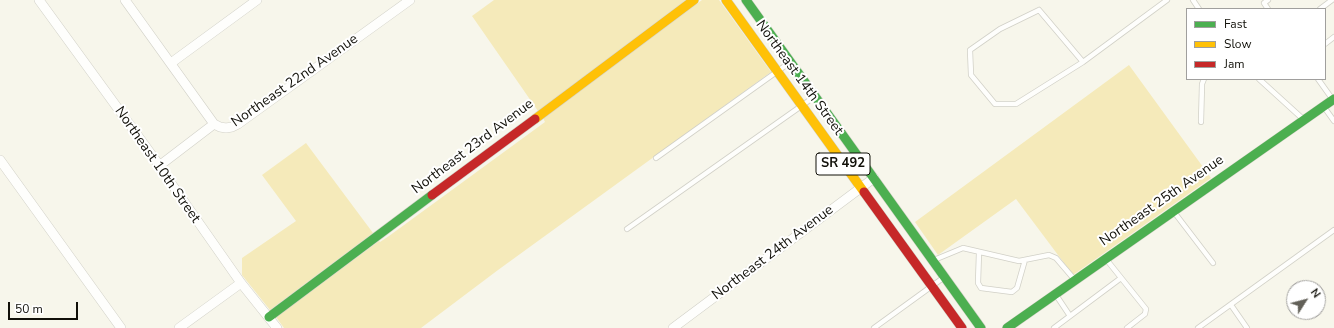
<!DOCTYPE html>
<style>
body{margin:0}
#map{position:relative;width:1334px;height:328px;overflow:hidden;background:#f7f6eb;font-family:"Nunito Sans",sans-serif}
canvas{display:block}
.legend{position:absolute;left:1186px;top:8px;width:140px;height:72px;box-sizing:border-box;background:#fff;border:1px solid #a09f9d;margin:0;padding:5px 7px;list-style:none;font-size:12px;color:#111009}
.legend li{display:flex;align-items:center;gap:8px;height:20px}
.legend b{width:20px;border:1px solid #a09f9d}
.north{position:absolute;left:1286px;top:280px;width:40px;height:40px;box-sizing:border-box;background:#fff;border:1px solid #a09f9d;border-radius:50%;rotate:54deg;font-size:11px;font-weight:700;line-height:16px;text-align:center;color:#111009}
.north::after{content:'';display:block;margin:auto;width:14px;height:18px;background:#626058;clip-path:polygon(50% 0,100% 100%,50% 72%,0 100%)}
.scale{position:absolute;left:8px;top:302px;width:70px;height:18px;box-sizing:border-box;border:2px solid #111009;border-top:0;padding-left:5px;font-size:12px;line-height:14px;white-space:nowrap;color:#111009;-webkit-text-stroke:3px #fff;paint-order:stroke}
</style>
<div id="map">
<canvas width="1334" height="328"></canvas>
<ul class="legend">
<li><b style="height:5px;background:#4caf50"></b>Fast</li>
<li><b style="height:5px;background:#ffc107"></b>Slow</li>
<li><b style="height:5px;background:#c62828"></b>Jam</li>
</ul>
<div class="north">N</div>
<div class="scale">50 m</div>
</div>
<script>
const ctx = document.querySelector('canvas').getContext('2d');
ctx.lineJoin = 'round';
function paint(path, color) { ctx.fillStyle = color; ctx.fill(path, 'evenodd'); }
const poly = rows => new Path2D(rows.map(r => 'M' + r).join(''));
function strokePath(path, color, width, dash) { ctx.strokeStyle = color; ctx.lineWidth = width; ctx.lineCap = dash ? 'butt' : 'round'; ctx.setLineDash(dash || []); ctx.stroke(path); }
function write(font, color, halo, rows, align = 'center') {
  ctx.font = font + ' "Nunito Sans",sans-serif'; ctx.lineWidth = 4; ctx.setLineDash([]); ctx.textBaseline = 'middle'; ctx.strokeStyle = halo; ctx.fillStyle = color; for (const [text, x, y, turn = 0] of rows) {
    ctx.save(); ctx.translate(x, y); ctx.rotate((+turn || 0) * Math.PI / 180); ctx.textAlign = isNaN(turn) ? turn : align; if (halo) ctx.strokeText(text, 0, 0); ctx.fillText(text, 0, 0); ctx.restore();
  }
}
paint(poly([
 [494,0,686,0,538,111,472,16],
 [702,0,719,0,771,72,498,270,421,328,284,328,276,317,379,241,380,242,389,236,545,122,543,118],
 [1129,65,1211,178,1073,275,1016,199,938,255,915,222],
 [306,143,373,233,270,310,242,275,242,258,296,221,262,175]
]), '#f5eaba');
const lane = poly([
 [1193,0,1199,9],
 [1268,9,1264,3,1268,0],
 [1320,9,1332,0],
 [1039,10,1083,62,1016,104,995,104,971,75,970,50,1000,29,1039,10],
 [1325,44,1334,37],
 [1083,62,1167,0],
 [1259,79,1303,119],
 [1318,79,1333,100],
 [1324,107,1334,121],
 [1201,122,1202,84,1204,79],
 [656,158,789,63],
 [1174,212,1213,263],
 [627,229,814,97],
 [979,252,978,283,981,288,1012,292,1017,288,1025,260],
 [1106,259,1146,309,1145,314,1127,328],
 [934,260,963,248,1019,261,1049,255,1056,258,1074,279],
 [1056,295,1070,316],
 [1231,305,1247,328],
 [874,328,943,278],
 [1054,328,1121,278],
 [1198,328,1334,230]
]);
const street = poly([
 [39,0,159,165,159,166,241,283,277,328],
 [125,0,214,124],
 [171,63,257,0],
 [0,160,121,328],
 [159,166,214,124,220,127,226,128,232,127,238,124,410,0],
 [179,328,241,283],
 [673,328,874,178]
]);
const fast = poly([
 [746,0,981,328],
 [269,317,432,195],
 [1007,328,1334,99]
]);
const slow = poly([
 [726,0,864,192],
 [535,119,694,0]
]);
const jam = poly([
 [864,192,962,328],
 [432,195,535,119]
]);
strokePath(lane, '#d1d0c7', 6);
strokePath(street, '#d1d0c7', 10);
strokePath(fast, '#d1d0c7', 10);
strokePath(slow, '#d1d0c7', 10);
strokePath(jam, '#d1d0c7', 10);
strokePath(lane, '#fefefc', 4.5);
strokePath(street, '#fefefc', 9);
strokePath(fast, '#4caf50', 9);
strokePath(slow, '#ffc107', 9);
strokePath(jam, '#c62828', 9);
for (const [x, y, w] of [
 [843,164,54]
]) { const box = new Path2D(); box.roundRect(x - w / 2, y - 11, w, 22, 3); ctx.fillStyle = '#fff'; ctx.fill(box); strokePath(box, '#111009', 1); }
write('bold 13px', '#111009', null, [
 ["SR 492",843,164]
]);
write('14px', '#111009', '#fff', [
 ["Northeast 14th Street",799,78,54],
 ["Northeast 22nd Avenue",295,81,-35],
 ["Northeast 23rd Avenue",473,147,-37],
 ["Northeast 10th Street",157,165,55],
 ["Northeast 25th Avenue",1162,201,-35],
 ["Northeast 24th Avenue",773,253,-37]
]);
</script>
